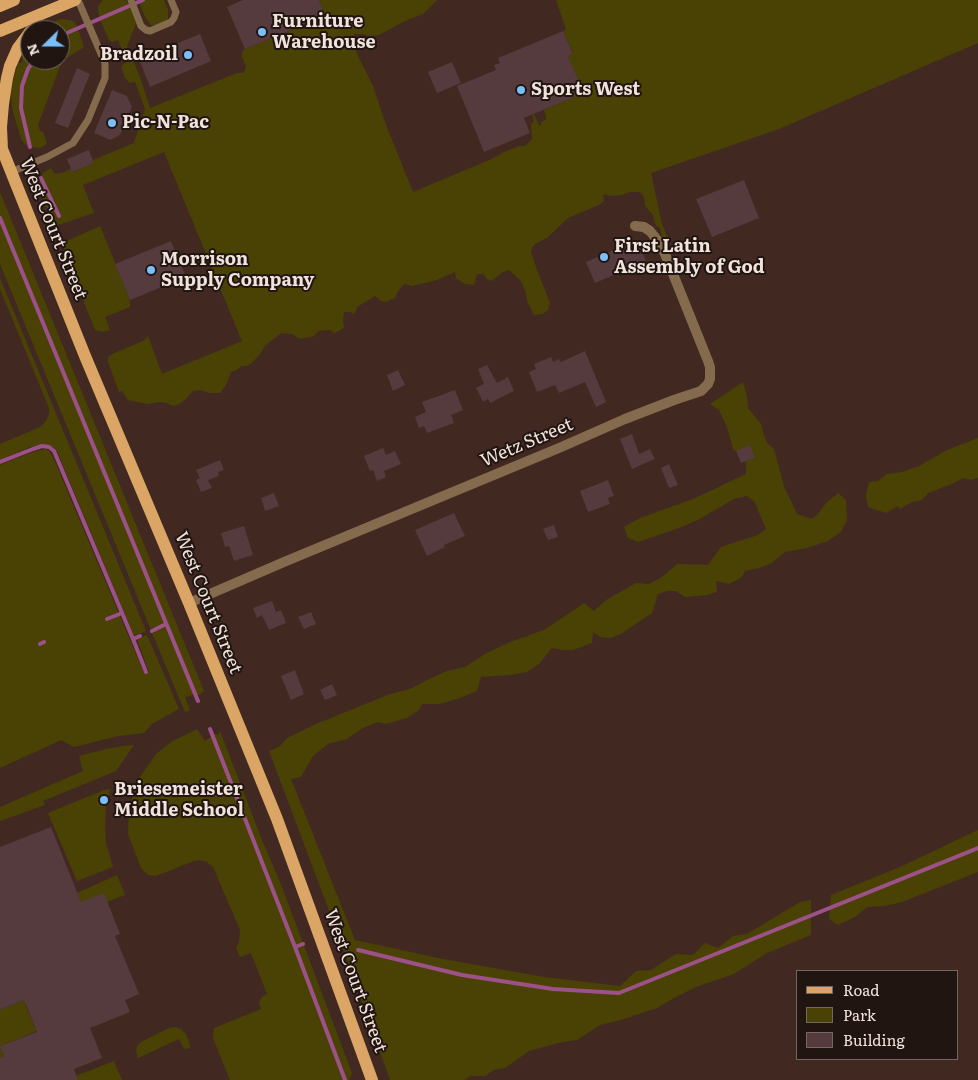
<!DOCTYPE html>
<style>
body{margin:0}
#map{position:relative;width:978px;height:1080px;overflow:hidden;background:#412921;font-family:Literata,serif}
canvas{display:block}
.legend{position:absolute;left:796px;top:970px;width:162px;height:90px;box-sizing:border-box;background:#201511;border:1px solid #746762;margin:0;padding:6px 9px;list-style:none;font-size:15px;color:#f2e2dc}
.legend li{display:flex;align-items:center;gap:10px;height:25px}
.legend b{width:25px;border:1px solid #746762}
.north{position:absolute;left:20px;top:20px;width:50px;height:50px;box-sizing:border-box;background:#201511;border:1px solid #746762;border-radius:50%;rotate:248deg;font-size:14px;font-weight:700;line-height:20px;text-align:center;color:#f2e2dc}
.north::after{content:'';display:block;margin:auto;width:18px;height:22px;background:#7bbef8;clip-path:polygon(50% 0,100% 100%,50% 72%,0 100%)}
</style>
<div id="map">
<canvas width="978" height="1080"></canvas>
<ul class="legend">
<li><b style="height:6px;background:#daa565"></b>Road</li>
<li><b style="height:14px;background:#4a4204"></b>Park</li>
<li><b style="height:14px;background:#553a3e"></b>Building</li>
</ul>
<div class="north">N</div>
</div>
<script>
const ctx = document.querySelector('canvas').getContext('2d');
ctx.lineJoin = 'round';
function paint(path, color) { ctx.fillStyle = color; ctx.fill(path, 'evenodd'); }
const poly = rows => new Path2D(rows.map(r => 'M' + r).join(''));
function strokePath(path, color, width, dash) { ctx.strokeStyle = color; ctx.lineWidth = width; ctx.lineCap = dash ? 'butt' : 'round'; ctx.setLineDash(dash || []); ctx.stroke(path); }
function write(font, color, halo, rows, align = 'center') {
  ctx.font = font + ' Literata,serif'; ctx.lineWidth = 4; ctx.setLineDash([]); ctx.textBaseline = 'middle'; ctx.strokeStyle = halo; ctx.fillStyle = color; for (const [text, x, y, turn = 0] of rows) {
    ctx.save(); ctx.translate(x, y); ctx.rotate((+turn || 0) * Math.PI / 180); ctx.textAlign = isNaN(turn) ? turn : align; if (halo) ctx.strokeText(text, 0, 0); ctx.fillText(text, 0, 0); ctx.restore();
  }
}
paint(poly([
 [103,0,126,0,132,10,136,24,127,46,141,80,150,108,237,73,243,73,245,70,246,66,242,57,242,52,245,49,325,16,319,0,437,0,423,14,405,21,379,35,370,36,362,34,355,34,352,37,353,42,359,58,373,86,386,125,413,192,494,158,502,153,519,146,525,146,532,139,531,124,534,122,532,115,534,114,539,126,541,125,541,122,546,120,546,116,544,110,583,93,568,56,573,53,563,31,566,29,556,0,978,0,978,43,779,129,651,173,662,224,669,241,669,247,667,247,662,237,660,228,656,226,653,215,645,206,644,197,640,192,630,192,622,195,610,196,605,194,603,196,604,201,599,205,568,218,547,238,535,244,532,248,531,252,537,270,550,303,548,310,543,314,534,315,527,301,526,293,521,281,509,270,503,272,491,281,487,279,483,274,477,274,474,285,465,284,456,278,455,272,434,281,412,286,404,284,398,291,395,298,386,302,381,301,375,296,357,307,356,311,354,314,350,312,344,312,343,321,344,328,335,333,330,330,318,331,314,336,300,339,292,334,281,333,265,346,261,353,251,364,246,366,241,366,237,370,231,372,226,385,220,393,210,393,199,390,193,391,186,399,179,404,173,406,167,403,160,402,147,404,128,400,122,391,119,392,108,362,108,357,112,354,143,341,148,336,162,374,242,341,164,152,83,185,94,213,58,225,54,225,52,222,38,188,40,178,42,178,41,176,44,172,51,168,55,174,61,173,71,169,73,172,94,163,93,160,134,143,145,109,135,82,130,83,125,78,122,68,122,65,127,62,118,40,112,42,109,40,99,17,98,8,99,5],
 [138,0,164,0,168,10,168,19,166,21,158,24,154,25,151,25,146,19],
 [61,19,70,20,74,22,77,26,84,47,62,61,38,125,40,131,43,132,47,144,40,148,31,147,30,144,28,145,29,147,27,146,22,141,15,119,12,107,11,93,13,80,18,63,21,63,23,60,21,56,30,43,30,60,60,60,60,30,43,30,57,20],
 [0,192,204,691,199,695,197,694,185,697,190,710,185,712,152,633,155,633,155,630,153,627,151,630,0,264],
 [100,226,130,300,130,307,105,317,110,330,102,332,95,330,65,254,64,244,67,241],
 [0,278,146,631,134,636,57,451,53,447,44,444,30,447,0,460,0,444,40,427,46,421,49,414,49,408,0,289],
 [743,382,747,396,748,408,761,424,763,432,767,443,774,449,784,486,797,514,811,519,818,514,826,503,838,493,846,500,847,520,841,532,828,541,807,548,785,552,772,563,759,568,745,571,742,577,729,584,716,581,717,592,707,595,685,597,676,591,667,591,658,594,652,613,621,634,611,638,600,637,593,632,592,643,573,650,562,650,552,648,539,664,527,672,511,675,481,677,477,691,460,698,440,704,422,704,419,710,407,718,386,724,378,722,363,728,347,739,328,744,313,756,301,777,291,779,355,940,443,959,544,977,620,986,636,971,651,970,676,954,693,955,705,943,718,948,733,936,747,934,800,902,811,900,811,935,767,953,734,974,696,987,674,998,657,1008,621,1020,600,1025,577,1040,558,1043,529,1051,505,1068,494,1070,485,1076,471,1076,464,1080,390,1080,339,937,269,751,279,747,287,738,316,724,390,694,410,689,427,680,447,671,465,667,485,654,510,642,544,630,584,603,594,611,606,600,636,583,649,584,662,577,677,564,708,565,721,547,758,535,766,529,754,501,747,496,734,499,698,520,679,528,638,542,628,538,624,527,640,518,693,499,746,474,746,459,733,449,728,430,719,410,710,404],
 [978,438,978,478,971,480,963,478,954,483,928,493,922,500,912,502,900,509,898,506,886,513,868,507,866,495,869,482,878,481,887,474,902,472,919,466,947,450],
 [45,449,49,451,53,457,144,673,149,672,137,639,147,635,179,709,152,724,144,733,118,736,74,747,70,745,61,740,0,768,0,465,30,453],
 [197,729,205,741,215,734,218,735,220,731,262,840,280,882,352,1073,349,1080,230,1080,213,1038,214,1028,261,1009,259,1002,262,997,267,994,251,953,240,957,236,948,239,942,240,930,213,867,207,862,200,860,194,861,156,876,148,875,141,868,128,834,129,810,135,785,142,774,156,754,171,742],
 [134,745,116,771,43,801,45,805,0,821,0,807,83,771,79,756,106,749,123,746],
 [110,789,106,806,105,825,106,843,113,867,77,881,48,813,104,790],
 [978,830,978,872,902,902,885,906,867,907,855,917,838,925,829,919,831,895,900,867],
 [117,875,125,895,107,902,81,902,77,893],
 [32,997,25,1004,35,1028,44,1028,1,1046,4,1056,0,1058,0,1010],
 [175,1027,181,1029,186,1034,190,1045,190,1048,186,1049,183,1047,179,1039,138,1058,136,1051,137,1046,141,1042,169,1028],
 [114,1061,122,1080,78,1080,76,1076]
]), '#4a4204');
strokePath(poly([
 [60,36,143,0],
 [30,147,21,108,22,86,28,69,34,60],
 [41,178,59,216],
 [0,218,198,701],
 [0,462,33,449,42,446,49,447,54,451,133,639,140,636],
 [107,619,122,613],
 [152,631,166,624],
 [133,639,146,672],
 [40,644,44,642],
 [210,729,295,947,345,1080],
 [295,947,303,944],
 [358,950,462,975,553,989,619,993,978,848]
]), '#9c5188', 4);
paint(poly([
 [243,0,319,0,325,16,245,49,227,7],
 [563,31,573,54,568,56,584,93,524,118,530,133,484,152,457,86,496,70,494,65,500,63,498,58],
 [200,34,211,61,150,87,139,59],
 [452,62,461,83,437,93,428,72],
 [77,68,90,74,68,128,55,123],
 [112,90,127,96,132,107,120,135,110,140,94,133],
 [89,150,94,163,72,172,67,159],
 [744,180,759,218,712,237,696,199],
 [637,240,646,261,595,283,586,262],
 [171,241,186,277,130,300,115,264],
 [585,351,606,402,596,407,585,382,559,393,555,385,537,392,529,372,536,369,534,364,551,357,553,362,559,359,561,362],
 [487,365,497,383,508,377,514,391,490,403,488,399,483,402,476,388,484,384,478,369],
 [398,370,405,385,393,391,387,375],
 [455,390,463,410,451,415,454,423,427,433,424,426,419,428,415,417,426,412,422,402],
 [632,434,639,454,650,449,655,459,632,469,620,439],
 [750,445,755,458,741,463,736,451],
 [383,448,386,455,395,451,401,464,384,471,386,477,377,481,373,470,370,471,364,456],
 [220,460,224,470,218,472,219,476,208,480,212,488,201,492,196,480,200,478,196,470],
 [669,464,678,485,669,488,661,468],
 [608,480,614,496,608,498,610,504,588,512,580,491],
 [274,493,279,506,265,511,261,498],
 [454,513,465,536,444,545,445,547,427,556,415,530],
 [554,525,558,537,548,540,543,529],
 [244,526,253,555,234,561,229,546,225,547,221,533],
 [272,601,276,612,281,610,286,623,269,630,262,615,257,618,253,608],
 [311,612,316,624,304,629,298,617],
 [295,670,304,694,291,700,281,676],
 [332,684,337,695,325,700,320,690],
 [51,827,81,902,104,893,120,934,115,936,139,994,125,1000,130,1012,90,1028,102,1058,74,1069,78,1080,0,1080,0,1058,4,1056,0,1046,37,1032,24,1000,0,1010,0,847]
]), '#553a3e');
strokePath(poly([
 [131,0,141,26,146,30,150,31,171,22,174,18,176,12,171,0],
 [11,172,47,157,73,143,88,120,105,78,105,63,78,0]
]), '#856b4d', 7);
strokePath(poly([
 [189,603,284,562,559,448,625,419,674,400,701,391,708,384,710,379,710,367,708,361,665,254,658,241,650,231,644,227,635,226]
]), '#856b4d', 10);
strokePath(poly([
 [0,6,14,0],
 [0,31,75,0],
 [0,144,85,356,189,603,277,819,372,1080],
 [2,150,1,127,3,104,7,78,10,66,18,48,30,32]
]), '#daa565', 12);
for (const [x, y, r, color] of [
 [262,32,5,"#7bbef8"],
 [188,55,5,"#7bbef8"],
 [521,90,5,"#7bbef8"],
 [112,123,5,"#7bbef8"],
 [604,257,5,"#7bbef8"],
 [151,270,5,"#7bbef8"],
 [104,800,5,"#7bbef8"]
]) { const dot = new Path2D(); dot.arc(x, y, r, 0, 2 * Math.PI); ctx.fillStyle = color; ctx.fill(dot); strokePath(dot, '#201511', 2); }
write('bold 18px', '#f2e2dc', '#201511', [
 ["Furniture",272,22],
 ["Warehouse",272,43],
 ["Bradzoil",178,55,"right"],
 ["Sports West",531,90],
 ["Pic-N-Pac",122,123],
 ["First Latin",614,247],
 ["Assembly of God",614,268],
 ["Morrison",161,260],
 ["Supply Company",161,281],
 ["Briesemeister",114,790],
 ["Middle School",114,811]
], 'left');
write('18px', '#f2e2dc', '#201511', [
 ["West Court Street",53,229,68],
 ["Wetz Street",527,443,-23],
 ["West Court Street",208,603,68],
 ["West Court Street",355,981,70]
]);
</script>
